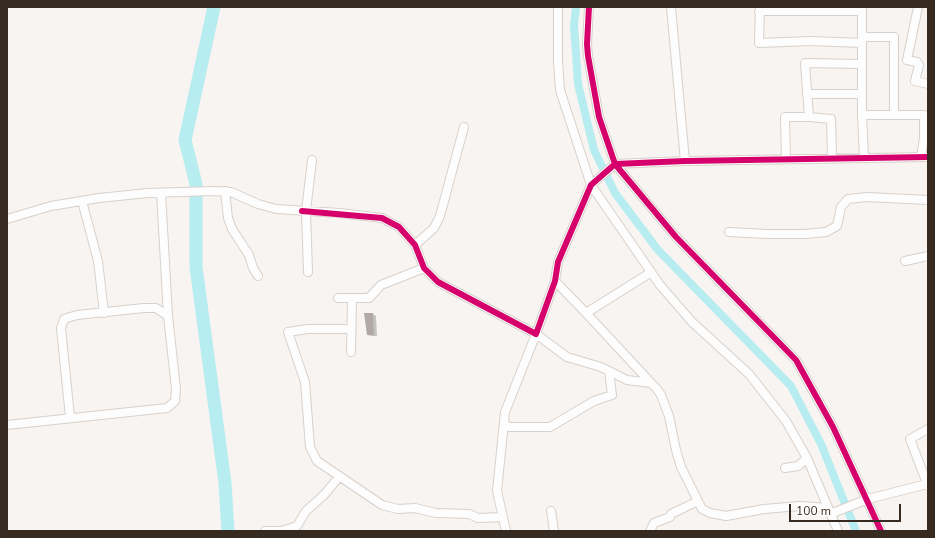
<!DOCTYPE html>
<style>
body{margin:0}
#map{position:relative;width:935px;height:538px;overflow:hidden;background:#f7f4f1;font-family:"Nunito Sans",sans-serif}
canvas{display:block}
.frame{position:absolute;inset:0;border:8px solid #372a21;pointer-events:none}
.scale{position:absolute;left:789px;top:504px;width:112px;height:18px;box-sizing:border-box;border:2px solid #372a21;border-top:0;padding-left:5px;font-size:12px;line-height:14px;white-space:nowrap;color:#372a21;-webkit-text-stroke:3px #fff;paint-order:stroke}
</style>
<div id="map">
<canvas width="935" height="538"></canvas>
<div class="frame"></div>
<div class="scale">100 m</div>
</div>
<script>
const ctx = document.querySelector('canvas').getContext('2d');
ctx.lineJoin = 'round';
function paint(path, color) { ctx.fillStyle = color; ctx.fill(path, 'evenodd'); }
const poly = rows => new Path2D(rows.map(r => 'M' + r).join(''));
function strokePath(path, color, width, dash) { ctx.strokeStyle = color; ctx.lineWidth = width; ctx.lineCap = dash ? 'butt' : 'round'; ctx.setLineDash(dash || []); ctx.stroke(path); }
paint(poly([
 [373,314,376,316,377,336,371,336,368,335]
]), '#0003');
strokePath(poly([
 [576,7,574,25,578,84,594,150,615,193,658,250,791,386,821,444,856,531]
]), '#b7ecf0', 8);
strokePath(poly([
 [214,7,185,140,196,184,196,267,225,483,228,531]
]), '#b7ecf0', 13);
paint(poly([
 [364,313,373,313,374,335,367,335]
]), '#b1a9a5');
const minor = poly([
 [558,7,558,61,560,90,591,185,660,285,692,322,749,374,786,421,807,458,838,531],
 [589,7,587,44,588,56,599,117,615,164,676,237,796,360,833,427,881,531],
 [671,7,685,161],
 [760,7,759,43,811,41,862,43],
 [862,7,862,115],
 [918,7,907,60,917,62,919,65,915,81,928,84],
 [759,11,862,11],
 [863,37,894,37,894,115],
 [807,94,862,94],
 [809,117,831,119,832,159],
 [864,158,862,115,924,115,924,138,921,157],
 [786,159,785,117,809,117,805,63,862,64],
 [225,191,228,218,232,229,249,255,253,268,258,276],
 [161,193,168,316],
 [82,201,98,261,104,313],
 [7,219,51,206,99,198,148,193,213,191,231,192,258,204,276,209,340,213,382,218,399,227,415,245,424,268,438,282,536,334,555,281,558,262,591,185,615,164,685,161,928,157],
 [729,232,767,234,805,234,826,232,837,226,841,207,848,199,867,197,928,200],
 [415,245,434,228,440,216,464,127],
 [905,261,928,256],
 [308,272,306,211,312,160],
 [555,281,586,313,650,273],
 [338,298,369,298,381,285,424,268],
 [586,313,651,383],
 [351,329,308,329,288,332,305,382,310,447,317,461,382,505,398,509,415,508,436,513,469,514,478,518,502,517],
 [351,352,352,298],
 [504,423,509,427,550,427,594,401,612,395,609,371],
 [7,425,167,408,175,401,176,389,168,316,156,308,144,308,77,315,64,319,61,328,70,417],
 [928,429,910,439,928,486],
 [785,468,798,466,807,458],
 [551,511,554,531],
 [830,514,868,499,927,484],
 [265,531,282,531,297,526,306,511,324,495,339,477],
 [506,531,497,491,505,412,536,334,567,357,601,367,627,380,651,383,657,389,661,395,669,416,676,450,681,467,702,509,710,513,726,516,764,509,800,506,828,508],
 [650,531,654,523,670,517,671,514,698,501]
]);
strokePath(minor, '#d8d1cb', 10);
strokePath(minor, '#fefdfd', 8);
strokePath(poly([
 [589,7,587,44,588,56,599,117,615,164,676,237,796,360,833,427,881,531],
 [302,211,382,218,399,227,415,245,424,268,438,282,536,334,555,281,558,262,591,185,615,164,685,161,928,157]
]), '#d6006c', 6);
</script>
